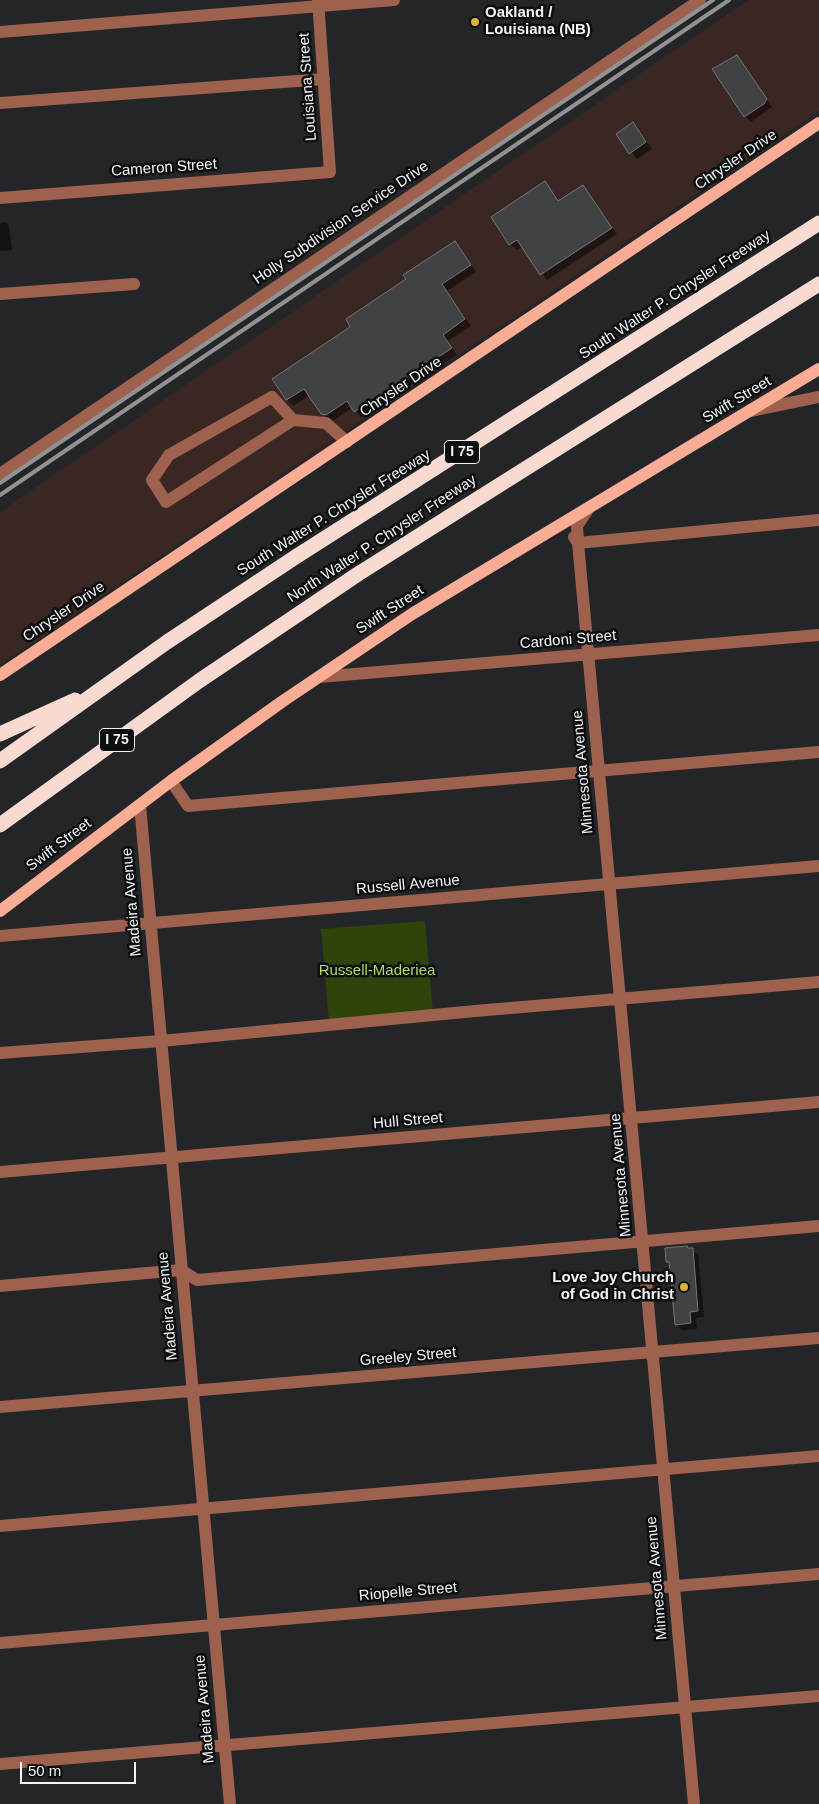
<!DOCTYPE html>
<style>
body{margin:0}
#map{position:relative;width:819px;height:1804px;overflow:hidden;background:#232528;font-family:Helvetica,sans-serif}
canvas{display:block}
.scale{position:absolute;left:20px;top:1762px;width:116px;height:22px;box-sizing:border-box;border:2px solid #f2f4f5;border-top:0;padding-left:6px;font-size:15px;line-height:18px;white-space:nowrap;color:#f2f4f5;-webkit-text-stroke:4px #0d0e0f;paint-order:stroke}
</style>
<div id="map">
<canvas width="819" height="1804"></canvas>
<div class="scale">50 m</div>
</div>
<script>
const ctx = document.querySelector('canvas').getContext('2d');
ctx.lineJoin = 'round';
function paint(path, color) { ctx.fillStyle = color; ctx.fill(path, 'evenodd'); }
const poly = rows => new Path2D(rows.map(r => 'M' + r).join(''));
function strokePath(path, color, width, dash) { ctx.strokeStyle = color; ctx.lineWidth = width; ctx.lineCap = dash ? 'butt' : 'round'; ctx.setLineDash(dash || []); ctx.stroke(path); }
function write(font, color, halo, rows, align = 'center') {
  ctx.font = font + ' Helvetica,sans-serif'; ctx.lineWidth = 5; ctx.setLineDash([]); ctx.textBaseline = 'middle'; ctx.strokeStyle = halo; ctx.fillStyle = color; for (const [text, x, y, turn = 0] of rows) {
    ctx.save(); ctx.translate(x, y); ctx.rotate((+turn || 0) * Math.PI / 180); ctx.textAlign = isNaN(turn) ? turn : align; if (halo) ctx.strokeText(text, 0, 0); ctx.fillText(text, 0, 0); ctx.restore();
  }
}
paint(poly([
 [748,0,819,0,819,111,0,665,0,512]
]), '#3a2722');
paint(poly([
 [425,921,433,1013,329,1022,321,929]
]), '#2e440a');
paint(poly([
 [737,56,772,107,751,122,745,116],
 [633,124,652,149,637,159,617,134],
 [545,183,559,202,583,186,617,234,547,280,523,246,517,250,510,244],
 [6,222,9,226,12,250,0,251,0,223],
 [455,242,476,272,447,291,471,326,448,341,457,355,361,417,353,407,333,421,328,420,310,395,293,406,287,399,274,379,352,327],
 [689,1249,698,1255,704,1317,696,1318,697,1329,682,1330,676,1324,671,1265,667,1261]
]), '#0007');
const building = poly([
 [737,55,767,99,764,104,744,117,712,69,737,55],
 [633,122,646,142,629,154,616,134,633,122],
 [545,181,558,201,583,185,612,228,540,275,517,240,509,245,491,217,545,181],
 [455,241,471,265,442,284,465,319,443,335,452,348,354,412,347,401,326,415,321,414,304,389,286,400,272,379,350,327,346,319,406,279,403,275,455,241],
 [687,1246,688,1248,693,1248,698,1311,690,1312,691,1323,675,1325,669,1262,666,1262,665,1248,687,1246]
]);
paint(building, '#404245');
strokePath(building, '#737679', 1);
strokePath(poly([
 [0,32,394,0],
 [0,103,324,79],
 [0,198,330,172,318,0],
 [0,294,134,284],
 [750,411,819,397],
 [293,420,272,397,169,455,152,480,166,502,293,420,326,423,347,442],
 [0,474,700,0],
 [589,508,577,526,578,543,694,1804],
 [574,537,578,543,819,520],
 [319,677,819,635],
 [171,781,188,806,819,752],
 [140,805,230,1804],
 [0,936,819,866],
 [0,1053,161,1041,475,1011,819,982],
 [0,1172,819,1102],
 [0,1286,181,1270,197,1280,819,1226],
 [0,1407,819,1338],
 [0,1526,819,1456],
 [0,1643,819,1574],
 [0,1764,819,1696]
]), '#9e614e', 12);
strokePath(poly([
 [0,675,819,123],
 [0,911,171,781,283,701,412,614,819,369]
]), '#f9ad95', 12);
strokePath(poly([
 [0,734,75,700],
 [0,761,167,642,297,556,819,223],
 [0,825,199,681,358,574,819,284]
]), '#f9dad0', 15);
strokePath(poly([
 [0,483,713,0],
 [0,495,729,0]
]), '#909294', 4);
for (const [x, y, r, color] of [
 [475,22,5,"#dcb233"],
 [684,1287,5,"#dcb233"]
]) { const dot = new Path2D(); dot.arc(x, y, r, 0, 2 * Math.PI); ctx.fillStyle = color; ctx.fill(dot); strokePath(dot, '#0d0e0f', 2); }
for (const [x, y, w] of [
 [462,452,35],
 [117,740,35]
]) { const box = new Path2D(); box.roundRect(x - w / 2, y - 11.5, w, 23, 4); ctx.fillStyle = '#0d0e0f'; ctx.fill(box); strokePath(box, '#f2f4f5', 1); }
write('bold 14px', '#f2f4f5', null, [
 ["I 75",462,452],
 ["I 75",117,740]
]);
write('bold 15px', '#f2f4f5', '#0d0e0f', [
 ["Oakland /",485,13],
 ["Louisiana (NB)",485,30],
 ["Love Joy Church",674,1278,"right"],
 ["of God in Christ",674,1295,"right"]
], 'left');
write('15px', '#f2f4f5', '#0d0e0f', [
 ["Louisiana Street",308,87,-94],
 ["Chrysler Drive",736,160,-34],
 ["Cameron Street",164,168,-4],
 ["Holly Subdivision Service Drive",341,223,-34],
 ["South Walter P. Chrysler Freeway",675,295,-33],
 ["Chrysler Drive",401,387,-34],
 ["Swift Street",737,400,-31],
 ["South Walter P. Chrysler Freeway",334,513,-32],
 ["North Walter P. Chrysler Freeway",382,539,-33],
 ["Swift Street",390,610,-33],
 ["Chrysler Drive",64,612,-34],
 ["Cardoni Street",568,640,-5],
 ["Minnesota Avenue",583,772,-95],
 ["Swift Street",59,845,-37],
 ["Russell Avenue",408,885,-5],
 ["Madeira Avenue",132,902,-95],
 ["Hull Street",408,1121,-5],
 ["Minnesota Avenue",621,1175,-95],
 ["Madeira Avenue",168,1306,-95],
 ["Greeley Street",408,1357,-5],
 ["Minnesota Avenue",657,1578,-95],
 ["Riopelle Street",408,1592,-5],
 ["Madeira Avenue",205,1709,-95]
]);
write('15px', '#a9dc64', '#0d0e0f', [
 ["Russell-Maderiea",377,971]
]);
</script>
